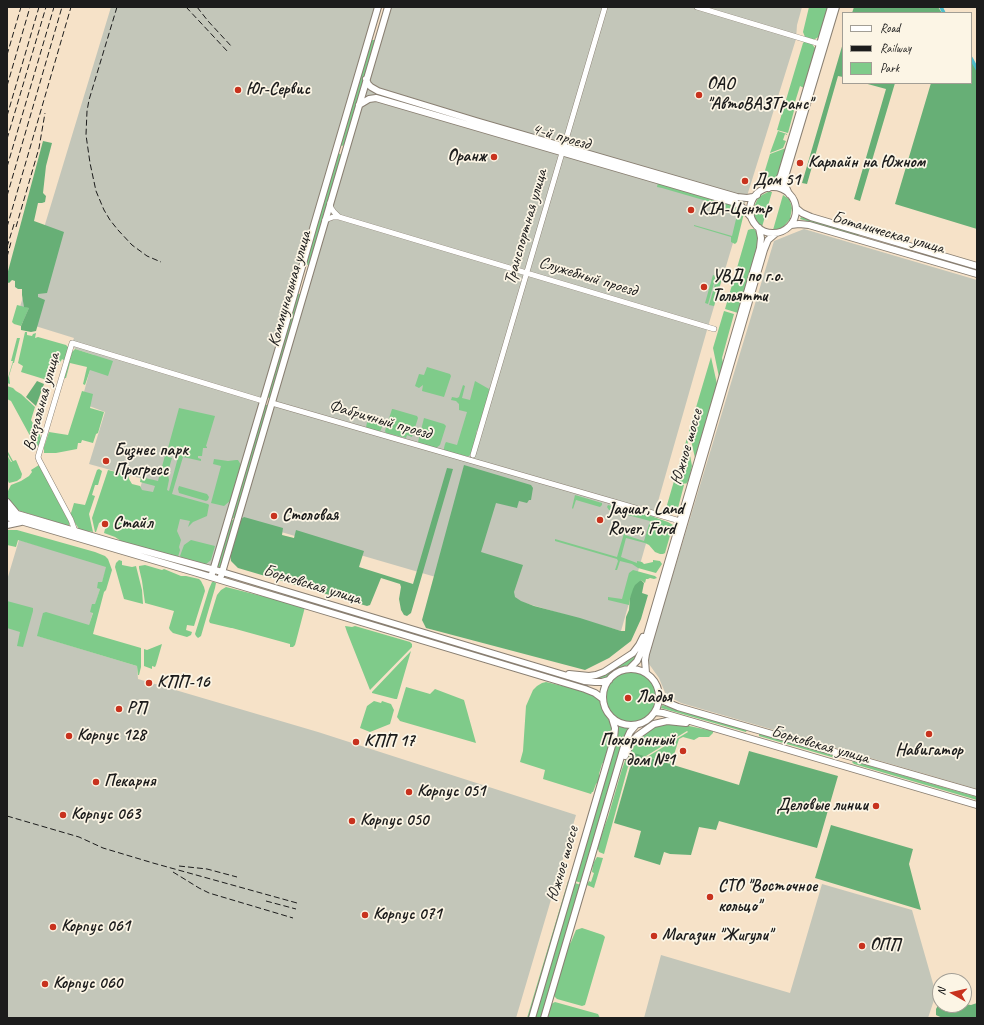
<!DOCTYPE html>
<meta charset="utf-8">
<style>
body{margin:0}
#map{position:relative;width:984px;height:1025px;overflow:hidden;background:#f6e2c8;font-family:Caveat,sans-serif}
canvas{display:block}
.frame{position:absolute;inset:0;border:8px solid #1c1c1c;pointer-events:none}
.legend{position:absolute;left:842px;top:12px;width:130px;height:72px;box-sizing:border-box;background:#fcf5e5;border:1px solid #a29e95;margin:0;padding:5px 7px;list-style:none;font-size:12px;color:#1c1c1c}
.legend li{display:flex;align-items:center;gap:8px;height:20px}
.legend b{width:20px;border:1px solid #a29e95}
.north{position:absolute;left:932px;top:973px;width:40px;height:40px;box-sizing:border-box;background:#fcf5e5;border:1px solid #a29e95;border-radius:50%;rotate:278deg;font-size:11px;font-weight:700;line-height:16px;text-align:center;color:#1c1c1c}
.north::after{content:'';display:block;margin:auto;width:14px;height:18px;background:#c8321e;clip-path:polygon(50% 0,100% 100%,50% 72%,0 100%)}
</style>
<div id="map">
<canvas width="984" height="1025"></canvas>
<div class="frame"></div>
<ul class="legend">
<li><b style="height:5px;background:#fff"></b>Road</li>
<li><b style="height:5px;background:#1c1c1c"></b>Railway</li>
<li><b style="height:11px;background:#7fcb8a"></b>Park</li>
</ul>
<div class="north">N</div>
</div>
<script>
const ctx = document.querySelector('canvas').getContext('2d');
ctx.lineJoin = 'round';
function paint(path, color) { ctx.fillStyle = color; ctx.fill(path, 'evenodd'); }
const poly = rows => new Path2D(rows.map(r => 'M' + r).join(''));
function strokePath(path, color, width, dash) { ctx.strokeStyle = color; ctx.lineWidth = width; ctx.lineCap = dash ? 'butt' : 'round'; ctx.setLineDash(dash || []); ctx.stroke(path); }
function write(font, color, halo, rows, align = 'center') {
  ctx.font = font + ' Caveat,sans-serif'; ctx.lineWidth = 3.5; ctx.setLineDash([]); ctx.textBaseline = 'middle'; ctx.strokeStyle = halo; ctx.fillStyle = color; for (const [text, x, y, turn = 0] of rows) {
    ctx.save(); ctx.translate(x, y); ctx.rotate((+turn || 0) * Math.PI / 180); ctx.textAlign = isNaN(turn) ? turn : align; if (halo) ctx.strokeText(text, 0, 0); ctx.fillText(text, 0, 0); ctx.restore();
  }
}
paint(poly([
 [111,7,377,7,211,566,123,540,143,479,89,464,105,412,81,403,94,355,75,349,72,343,74,338,16,320],
 [390,7,802,7,797,25,796,39,747,196,707,330,621,631,240,520],
 [804,229,977,280,977,789,681,703,666,695,659,678,649,664,648,657,774,241],
 [19,540,107,566,87,632,38,636,137,666,138,679,318,732,576,815,516,1018,7,1018,7,580],
 [822,884,912,910,936,994,928,1018,644,1018,661,955,790,993]
]), '#c3c6b9');
paint(poly([
 [809,7,828,7,820,36,815,39,812,39,805,37,803,32],
 [372,40,374,40,375,42,345,144,342,146,340,145,370,41],
 [805,41,812,44,815,48,815,51,804,88,800,86,795,102,794,103,795,103,795,107,788,133,777,130,803,43],
 [778,131,787,134,787,135,785,134,783,140,786,141,783,148,770,153],
 [786,148,779,174,774,182,771,184,767,183,764,180,763,177,770,154],
 [338,153,342,155,309,265,308,265,306,264,337,155],
 [658,182,718,200,718,202,717,204,662,188,657,187],
 [768,192,772,192,762,227,758,225,755,221,753,212,754,207,758,198,762,195],
 [783,195,789,199,791,204,792,208,790,219,784,226,776,231,773,230],
 [723,202,736,204,744,213,737,242,735,244,731,242,731,237,694,226,694,225,732,236,737,215,721,210,721,208],
 [801,217,858,234,859,236,858,236,800,219],
 [751,229,754,229,757,232,759,240,738,313,725,309,748,230],
 [713,275,716,276,708,304,705,303],
 [717,277,722,278,714,306,709,305],
 [296,293,302,295,271,397,268,398,267,397],
 [17,305,29,308,21,326,14,324,12,322],
 [724,311,734,314,722,358,723,363,719,377,713,348],
 [25,332,27,332,27,335,32,336,33,334,36,333,35,338,38,337,66,345,69,348,65,361,62,359,59,365,52,364,47,380,21,372,23,366,18,363],
 [17,338,20,338,14,363,13,363,9,376,10,384,7,383,7,381,13,361,11,361],
 [75,349,113,361,108,376,90,370,85,385,83,384,87,367,70,363,66,378,64,378,72,352],
 [711,357,717,384,695,458,689,431],
 [427,367,450,374,451,376,444,397,422,391,423,385,419,388,415,386,419,374,424,375],
 [475,381,489,389,490,391,479,428,477,430,476,433,478,434,471,454,469,456,466,456,444,451,444,448,445,444,446,442,457,445,467,412,459,410,459,404,456,401,451,400,452,397,457,398,459,397,463,385,465,386,462,398,470,400],
 [7,386,13,388,16,391,21,394,35,407,31,420,40,435,41,439,40,444,38,446,35,445,11,401,7,399],
 [82,391,93,394,90,408,104,412,98,433,96,434,93,443,82,440,81,443,78,443,77,449,56,453,44,453,44,447,49,432,68,435],
 [264,405,267,405,268,408,236,516,230,521],
 [179,408,215,416,206,446,207,447,207,448,203,448,202,456,198,456,198,458,201,459,201,461,183,457,172,494,208,504,209,505,207,516,193,522,188,527,190,521,180,519,177,531,181,540,179,547,180,550,178,557,121,541,115,537,104,533,105,529,108,527,109,523,103,521,99,523,96,532,95,532,92,518,108,470,128,475,129,479,132,484,140,486,142,490,153,492,155,486,140,482,141,477,158,481,166,452,168,453,168,457,172,458,167,475,168,475,169,480,167,490,169,491,180,450,170,447,169,449,168,448],
 [392,409,393,409,417,416,418,418,412,437,407,435,406,438,386,433,385,431],
 [368,418,382,423,382,427,380,432,367,429,366,427],
 [424,418,444,424,446,426,440,445,436,448,419,443,418,442],
 [687,438,692,466,689,480,686,484,685,483,684,484,674,481],
 [7,450,13,461,16,460,22,474,21,478,17,481,9,483,7,479,7,455,11,462,12,462,7,453],
 [214,459,228,461,236,460,238,460,241,465,231,500,224,506,211,503,221,466,213,464],
 [39,465,69,522,69,526,20,511,16,508,7,499,7,493,11,485,21,481,29,476,32,472,31,470],
 [99,469,102,471,98,485,95,485,92,495,95,496,89,514,93,532,81,530,79,529,71,517,71,513,74,503,85,505,97,470],
 [674,481,684,485,677,512,667,509,667,505],
 [179,486,207,494,209,497,208,500,206,501,179,493,178,489],
 [575,495,602,503,602,505,600,507,576,500,573,509,572,508],
 [608,505,636,514,642,514,651,516,668,522,673,525,665,553,663,554,660,554,655,552,649,545,645,543,626,538,621,557,637,563,637,561,642,562,644,564,653,562,653,560,660,561,662,564,656,573,638,568,632,564,620,561,617,570,615,570,618,561,617,559,555,541,555,539,617,557,625,530,625,535,644,541,650,521,609,510,607,507],
 [236,518,221,568,217,571,216,565,229,522],
 [7,530,17,530,95,552,105,556,108,559,112,570,106,590,104,592,93,634,141,648,141,667,139,675,138,675,137,666,37,636,43,613,46,612,89,625,93,613,90,612,92,604,95,604,100,589,97,588,98,582,102,582,106,567,18,540,16,547,7,545],
 [191,540,215,546,211,560,206,564,181,557,180,556,184,545],
 [119,560,122,561,122,565,132,567,136,566,142,590,143,604,124,599,115,567,116,563],
 [145,565,162,570,164,569,181,576,186,576,199,579,201,581,204,587,205,591,194,626,187,625,186,630,192,632,191,635,187,637,173,633,170,630,169,628,174,611,145,603,142,581,139,568,139,566],
 [633,570,655,576,657,578,654,579,650,578,648,579,646,579,645,583,641,580,630,598,629,605,608,600,608,597,622,599,629,573],
 [212,582,214,582,216,583,215,588,201,636,198,638,196,636,195,634,209,589],
 [226,587,305,607,295,645,293,647,290,647,290,644,232,628,231,628,210,623,209,621,217,595,221,590],
 [7,601,33,608,33,611,23,647,17,646,20,632,7,628],
 [345,626,352,627,355,626,410,642,412,644,412,647,370,690,347,632],
 [162,644,156,665,155,667,152,666,152,669,144,666,144,649,147,650],
 [641,644,636,659,630,664,614,671,607,677,600,680,594,680,590,678,595,677],
 [411,651,397,699,395,699,372,693,372,692],
 '606 697a25 25 0 1 1 50 0a25 25 0 1 1-50 0Z',
 [546,682,592,693,599,699,605,714,610,722,613,731,606,759,602,764,599,774,600,780,596,784,593,792,592,792,591,794,543,779,545,770,520,762,523,751,526,706,533,690,537,686,542,683],
 [406,687,430,694,435,689,464,700,476,743,400,721,397,717],
 [374,701,381,703,382,701,391,704,394,710,390,724,370,732,360,728,367,706],
 [662,705,747,729,746,732,661,708],
 [670,722,713,731,713,733,709,737,699,737,694,740,683,737,679,739,671,764,647,757,688,732,687,731,628,767,604,854,599,852,598,849,598,845,605,825,608,817,622,769,627,755,635,740,653,727],
 [617,725,629,728,624,738,582,883,575,881,617,738],
 [760,733,836,755,837,757,835,758,759,736,759,734],
 [853,761,977,797,977,800,854,764,852,762],
 [597,857,603,858,594,888,587,885,589,881,591,882,594,873,592,872,593,865,594,862],
 [568,881,570,882,530,1018,527,1018],
 [575,883,581,885,542,1018,535,1018],
 [582,928,603,935,605,937,585,1005,582,1006,557,999,554,996,568,947,571,942,576,930],
 [555,1002,598,1014,600,1018,548,1018,551,1004]
]), '#7fcb8a');
paint(poly([
 [854,7,938,7,942,13,852,13],
 [843,43,843,77,838,76,807,184,802,183],
 [971,60,977,70,977,229,895,204,931,83,971,83],
 [864,83,895,83,860,201,854,199,886,89],
 [43,141,52,143,46,166,43,193,46,196,45,202,42,203,38,203,34,221,64,232,47,293,38,294,38,297,45,300,36,331,31,332,21,330,21,326,29,308,24,307,22,295,22,289,18,289,15,287,15,281,12,280,9,283,7,282,7,275],
 [37,381,44,384,36,406,26,397],
 [464,465,531,485,533,488,531,500,529,500,527,503,519,501,517,508,496,503,481,552,523,565,514,592,515,597,521,601,534,606,580,618,621,631,625,631,626,617,629,610,630,598,633,589,635,585,641,580,644,583,642,593,648,595,641,619,631,641,609,658,585,670,426,628,422,620],
 [447,468,453,469,411,613,407,616,404,615,401,610,399,599,401,587,400,584,381,578,370,605,367,606,238,568,231,561,230,554,240,520,244,517,283,528,282,535,294,538,296,530,364,551,359,567,413,584],
 [749,751,838,776,817,848,719,821,716,830,699,827,691,855,670,854,664,852,660,865,634,857,641,831,614,823,634,753,739,785],
 [831,825,913,849,909,864,921,910,815,878],
 [940,1002,940,1005,964,1005,964,1004,971,1005,977,1003,977,1018,943,1018,938,1016,936,1015,936,1009]
]), '#67af76');
strokePath(poly([
 [941,7,944,13],
 [971,58,977,69]
]), '#4fbcca', 3.5);
const minor = poly([
 [697,7,820,44],
 [330,203,331,208,334,212,339,217],
 [325,220,333,217,339,217,714,329],
 [272,403,680,521],
 [473,455,605,7],
 [75,531,71,520,39,460,38,457,72,343,263,401]
]);
const major = poly([
 [366,79,368,84,371,87,378,91,476,121,737,197,747,198,753,197,757,195],
 [359,105,369,99,376,98,736,203,742,207,751,217],
 '750 210a23 23 0 1 1 46 0a23 23 0 1 1-46 0Z',
 [769,188,777,183,781,175,831,7],
 [789,194,785,185,785,177,836,7],
 [796,208,802,213,811,217,977,266],
 [791,225,799,224,809,225,977,274],
 [7,502,17,514],
 [7,511,112,542,222,572,584,681,595,682,602,682,609,680],
 [7,517,194,572,585,689,595,693,603,699],
 [7,525,21,522],
 [212,574,285,327,314,225,378,7],
 [221,576,388,7],
 '603 697a28 28 0 1 1 56 0a28 28 0 1 1-56 0Z',
 [629,669,637,661,643,648,760,248,761,238,759,228],
 [646,673,645,660,646,654,764,250,768,240,775,234],
 [569,674,589,676,596,675,604,672,633,653,639,645,643,637],
 [659,699,678,707,977,793],
 [655,712,663,713,977,805],
 [625,756,632,741,637,736,654,724,667,721,686,723],
 [532,1018,614,739,615,728,612,718],
 [544,1018,625,743,630,732,636,725]
]);
strokePath(minor, '#897f72', 6);
strokePath(major, '#897f72', 8);
strokePath(minor, '#fff', 5);
strokePath(major, '#fff', 6);
strokePath(poly([
 [117,7,89,100,87,111,86,135,90,163,96,191,104,210,110,220,118,230,132,245,147,256,161,262],
 [186,7,228,52],
 [197,7,208,21,232,47],
 [7,55,21,7],
 [7,86,30,7],
 [7,116,39,7],
 [7,139,46,7],
 [7,167,54,7],
 [7,196,62,7],
 [7,227,71,7],
 [16,227,39,148,45,113],
 [7,247,15,221],
 [7,257,11,242],
 [7,816,79,837,103,848,153,863,297,903],
 [179,866,207,869,237,877],
 [173,872,199,888,209,893,293,918],
 [266,901,296,909]
]), '#1c1c1c', 1, [6, 3]);
for (const [x, y, r, color] of [
 [238,90,4,"#c8321e"],
 [699,95,4,"#c8321e"],
 [494,157,4,"#c8321e"],
 [800,163,4,"#c8321e"],
 [745,181,4,"#c8321e"],
 [691,210,4,"#c8321e"],
 [704,287,4,"#c8321e"],
 [106,461,4,"#c8321e"],
 [274,516,4,"#c8321e"],
 [600,520,4,"#c8321e"],
 [105,524,4,"#c8321e"],
 [149,683,4,"#c8321e"],
 [628,698,4,"#c8321e"],
 [119,709,4,"#c8321e"],
 [929,734,4,"#c8321e"],
 [69,736,4,"#c8321e"],
 [356,742,4,"#c8321e"],
 [683,751,4,"#c8321e"],
 [96,782,4,"#c8321e"],
 [409,792,4,"#c8321e"],
 [876,806,4,"#c8321e"],
 [63,815,4,"#c8321e"],
 [352,821,4,"#c8321e"],
 [710,897,4,"#c8321e"],
 [365,915,4,"#c8321e"],
 [53,927,4,"#c8321e"],
 [654,936,4,"#c8321e"],
 [862,946,4,"#c8321e"],
 [45,984,4,"#c8321e"]
]) { const dot = new Path2D(); dot.arc(x, y, r, 0, 2 * Math.PI); ctx.fillStyle = color; ctx.fill(dot); strokePath(dot, '#fcf5e5', 1.5); }
write('bold 17px', '#1c1c1c', '#fcf5e5', [
 ["ОАО",707,85],
 ["\"АвтоВАЗТранс\"",707,105],
 ["Юг-Сервис",246,90],
 ["Оранж",486,157,"right"],
 ["Карлайн на Южном",808,163],
 ["Дом 51",753,181],
 ["KIA-Центр",699,210],
 ["УВД по г.о.",712,277],
 ["Тольятти",712,297],
 ["Бизнес парк",114,451],
 ["Прогресс",114,471],
 ["Jaguar, Land",608,510],
 ["Rover, Ford",608,530],
 ["Столовая",282,516],
 ["Стайл",113,524],
 ["КПП-16",157,683],
 ["Ладья",636,698],
 ["РП",127,709],
 ["Корпус 128",77,736],
 ["Похоронный",675,741,"right"],
 ["дом №1",675,761,"right"],
 ["КПП 17",364,742],
 ["Навигатор",929,751,"center"],
 ["Пекарня",104,782],
 ["Корпус 051",417,792],
 ["Деловые линии",868,806,"right"],
 ["Корпус 063",71,815],
 ["Корпус 050",360,821],
 ["СТО \"Восточное",718,887],
 ["кольцо\"",718,907],
 ["Корпус 071",373,915],
 ["Корпус 061",61,927],
 ["Магазин \"Жигули\"",662,936],
 ["ОПП",870,946],
 ["Корпус 060",53,984]
], 'left');
write('17px', '#1c1c1c', '#fcf5e5', [
 ["4-й проезд",561,137,16],
 ["Транспортная улица",526,227,-74],
 ["Ботаническая улица",888,233,16],
 ["Служебный проезд",588,277,17],
 ["Коммунальная улица",290,289,-74],
 ["Вокзальная улица",42,402,-75],
 ["Фабричный проезд",380,420,16],
 ["Южное шоссе",687,447,-74],
 ["Борковская улица",312,585,17],
 ["Борковская улица",820,745,16],
 ["Южное шоссе",563,864,-74]
]);
</script>
